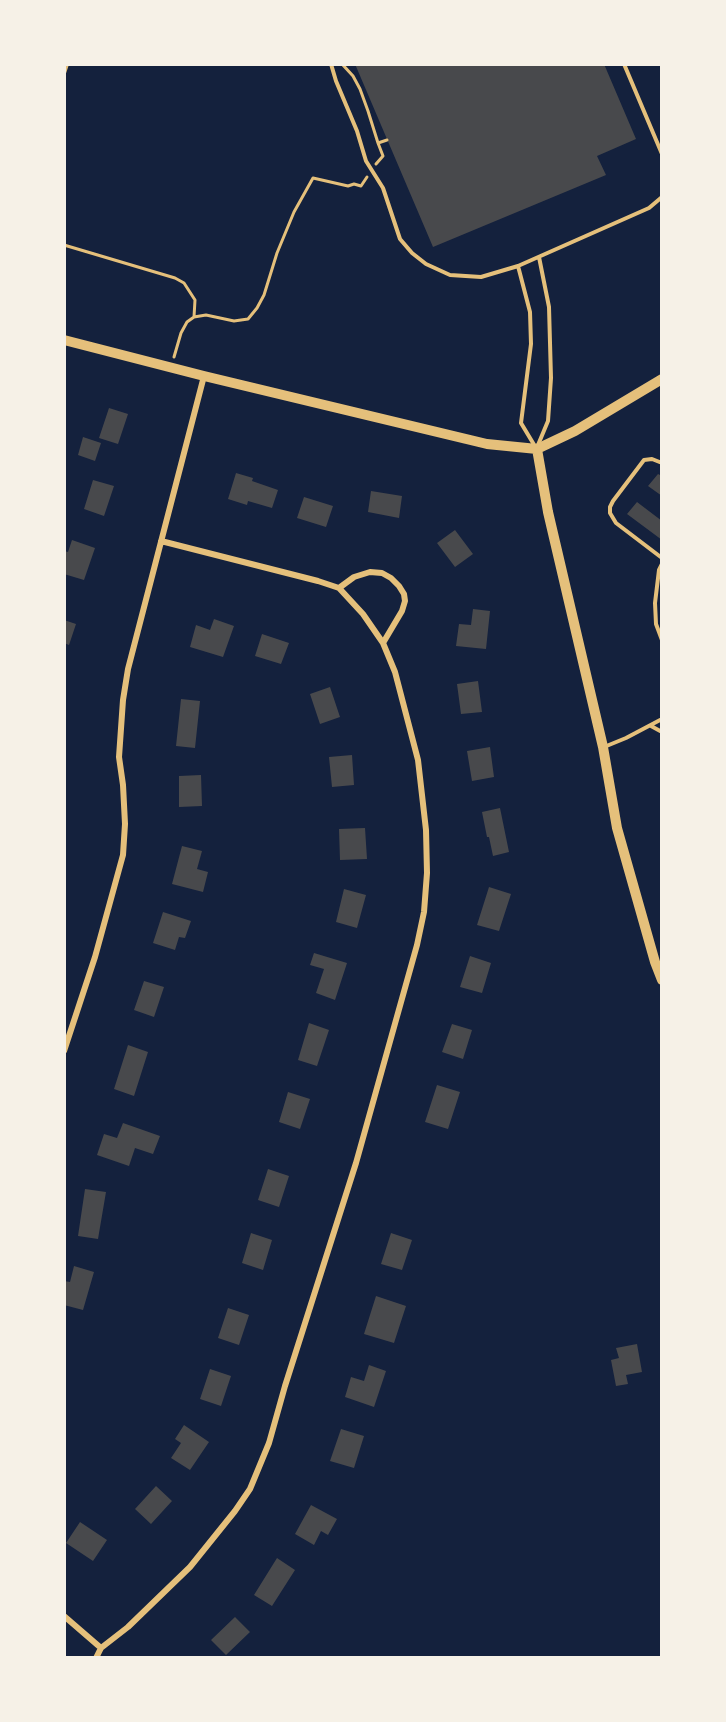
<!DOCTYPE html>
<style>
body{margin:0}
#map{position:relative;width:726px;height:1722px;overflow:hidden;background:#14213d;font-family:Karla,sans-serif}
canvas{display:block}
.frame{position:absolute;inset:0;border:66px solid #f6f1e7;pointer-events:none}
</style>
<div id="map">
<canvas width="726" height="1722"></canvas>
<div class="frame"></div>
</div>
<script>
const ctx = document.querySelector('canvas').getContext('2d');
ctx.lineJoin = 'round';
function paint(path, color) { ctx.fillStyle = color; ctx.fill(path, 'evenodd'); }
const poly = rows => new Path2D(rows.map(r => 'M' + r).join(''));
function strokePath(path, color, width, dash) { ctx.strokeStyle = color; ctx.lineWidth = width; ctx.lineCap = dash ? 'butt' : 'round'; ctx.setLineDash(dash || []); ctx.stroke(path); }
paint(poly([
 [355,64,604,64,636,139,597,156,606,175,433,247],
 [109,408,128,414,118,444,99,438],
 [83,437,101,443,95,461,78,455],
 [236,473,253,478,252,481,278,490,272,508,248,501,247,505,228,499],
 [658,474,662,476,662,496,648,486],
 [93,480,114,486,104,516,84,509],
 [371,491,402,496,399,518,368,512],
 [304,497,333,506,326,527,297,518],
 [637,502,662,521,662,540,627,514],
 [455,530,473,554,455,567,437,543],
 [72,540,95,548,84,580,64,574,64,551,68,552],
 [473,609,490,611,486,649,456,646,459,624,471,625],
 [214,619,234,626,223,657,190,647,196,625,210,630],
 [64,620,76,624,69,645,64,643],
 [262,634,289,643,281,664,255,656],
 [478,681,482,712,461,714,457,684],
 [330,687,340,717,320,724,310,694],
 [181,699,200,701,195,748,176,746],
 [490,747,494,777,472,781,467,751],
 [352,755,354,785,332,787,329,757],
 [201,775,202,806,179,807,179,776],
 [500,808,509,852,493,856,489,837,487,837,482,812],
 [365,828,367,859,340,860,339,829],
 [182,846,202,851,197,869,208,872,203,892,172,884],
 [489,887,511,894,499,931,477,925],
 [344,889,366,895,357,928,336,922],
 [163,912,191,921,185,938,179,937,175,950,153,943],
 [314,953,347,963,335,1000,316,993,324,969,310,965],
 [470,956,491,963,482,993,460,987],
 [144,981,164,987,154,1017,134,1010],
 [309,1023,329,1030,317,1066,298,1060],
 [452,1024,472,1030,463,1059,442,1052],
 [128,1045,148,1052,134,1096,114,1089],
 [437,1085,460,1092,448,1129,425,1122],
 [288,1092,310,1099,300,1129,279,1122],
 [123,1123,160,1136,153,1154,135,1148,129,1166,97,1155,104,1134,117,1138],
 [268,1169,289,1176,279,1207,258,1200],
 [85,1189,106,1192,98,1239,78,1236],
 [251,1233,272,1240,263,1270,242,1263],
 [391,1233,412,1240,402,1270,381,1264],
 [74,1266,94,1272,83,1310,64,1305,64,1281,70,1282],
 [376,1296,406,1306,394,1343,364,1334],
 [228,1308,249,1315,239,1345,218,1338],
 [637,1344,642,1372,626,1375,628,1384,616,1386,611,1360,619,1358,616,1348],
 [369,1365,386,1371,374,1407,345,1397,351,1377,364,1381],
 [210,1369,231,1376,221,1406,200,1399],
 [184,1425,209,1442,190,1470,171,1458,181,1443,175,1439],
 [341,1429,364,1436,354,1468,330,1461],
 [156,1486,172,1501,151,1524,135,1509],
 [311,1505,337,1519,328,1535,321,1531,314,1545,295,1534],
 [80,1522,107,1540,93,1561,66,1543],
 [277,1558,295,1570,272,1606,254,1595],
 [235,1617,250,1632,226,1655,211,1640]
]), '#48494c');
strokePath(poly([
 [342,64,353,76,360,89,368,111,378,143],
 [376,164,383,156,378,143,387,140],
 [64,245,175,278,184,283,195,300,194,317],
 [174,357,181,333,187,322,194,317,206,315,234,321,248,319,257,308,264,295,277,253,294,212,313,178,348,186,354,184,361,186,367,177]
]), '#e5c07b', 3);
strokePath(poly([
 [331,64,336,81,357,131,366,161,383,188,400,239,412,253,426,264,450,275,481,277,518,266,649,208,662,197],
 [624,64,662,154],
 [64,73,67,64],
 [518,266,530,312,531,344,521,423,536,448],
 [538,445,548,421,551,378,549,307,539,257],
 [662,463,652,459,644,460,613,501,610,507,610,513,616,523,662,558],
 [662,564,659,570,655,603,656,624,662,640],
 [651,726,662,732],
 [604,747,626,738,662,719]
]), '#e5c07b', 4);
strokePath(poly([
 [339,588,354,577,370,572,382,573,391,578,399,586,404,594,405,601,402,611,383,643],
 [64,1051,95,957,123,855,125,824,123,785,119,757,123,700,128,669,204,376],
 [64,1616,101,1648],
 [96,1658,101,1648,128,1627,190,1567,235,1511,250,1489,269,1443,285,1386,356,1163,417,945,424,912,427,873,426,830,418,760,395,672,383,643,363,614,339,588,318,581,161,541]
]), '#e5c07b', 6);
strokePath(poly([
 [64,340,204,376,487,444,537,449,575,431,662,379],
 [537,449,548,512,603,747,617,828,655,962,662,980]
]), '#e5c07b', 10);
</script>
